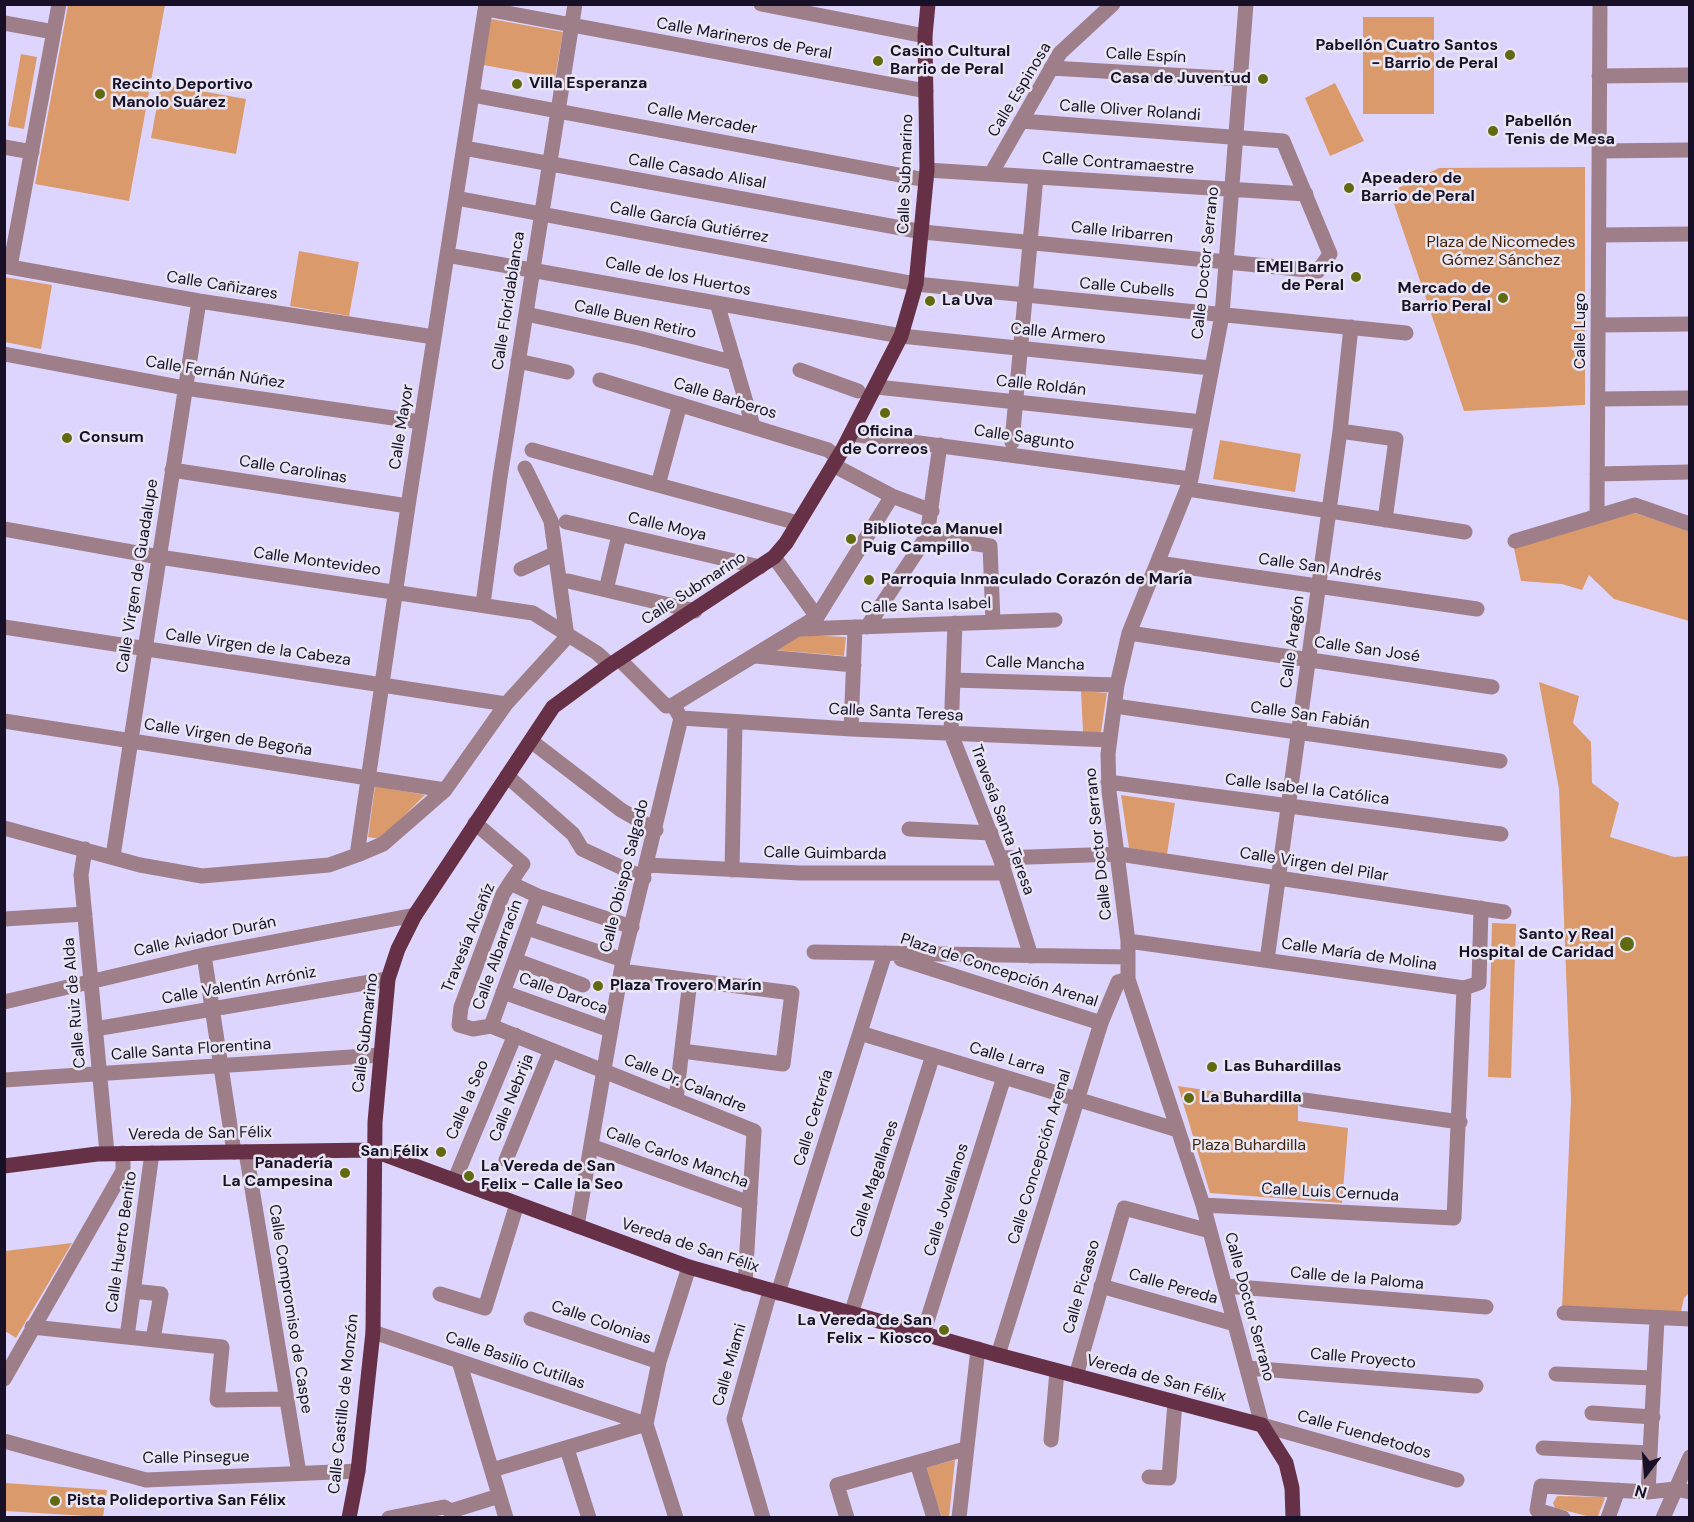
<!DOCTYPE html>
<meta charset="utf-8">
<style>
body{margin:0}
#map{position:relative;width:1694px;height:1522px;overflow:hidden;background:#ded5fe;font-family:"DM Sans",sans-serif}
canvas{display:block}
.frame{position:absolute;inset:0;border:6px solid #171027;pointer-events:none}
.north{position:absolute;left:1616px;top:1444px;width:60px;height:60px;-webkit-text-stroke:4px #e9e6f4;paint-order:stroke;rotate:196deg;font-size:16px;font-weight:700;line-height:24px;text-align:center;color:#171027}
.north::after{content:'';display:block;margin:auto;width:21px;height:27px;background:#171027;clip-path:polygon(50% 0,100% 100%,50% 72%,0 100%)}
</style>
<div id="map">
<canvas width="1694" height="1522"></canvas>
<div class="frame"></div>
<div class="north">N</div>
</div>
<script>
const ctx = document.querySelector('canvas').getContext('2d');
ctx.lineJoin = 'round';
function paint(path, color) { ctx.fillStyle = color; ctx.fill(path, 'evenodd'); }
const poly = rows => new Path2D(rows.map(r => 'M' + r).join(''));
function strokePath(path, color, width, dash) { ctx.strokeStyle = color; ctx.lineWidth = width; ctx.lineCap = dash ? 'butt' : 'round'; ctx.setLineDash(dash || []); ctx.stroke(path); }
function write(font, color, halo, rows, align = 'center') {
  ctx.font = font + ' "DM Sans",sans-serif'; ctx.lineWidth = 5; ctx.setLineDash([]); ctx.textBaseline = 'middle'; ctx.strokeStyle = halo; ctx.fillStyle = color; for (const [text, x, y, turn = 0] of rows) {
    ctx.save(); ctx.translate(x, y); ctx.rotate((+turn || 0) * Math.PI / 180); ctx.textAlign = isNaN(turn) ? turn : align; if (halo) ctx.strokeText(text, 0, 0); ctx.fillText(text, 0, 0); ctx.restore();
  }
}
paint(poly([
 [68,5,165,5,129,201,35,184],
 [1363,17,1434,17,1434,114,1363,114],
 [491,19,563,32,555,78,483,65],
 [21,54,37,57,24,129,8,126],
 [1335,83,1364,141,1330,156,1305,98],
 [161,84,246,99,236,154,151,138],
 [1585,167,1585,405,1464,411,1390,192,1439,168],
 [299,251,359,262,349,316,290,306],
 [4,277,52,285,41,349,5,342],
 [1220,440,1301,454,1295,492,1213,479],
 [1632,512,1689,531,1689,621,1614,599,1589,575,1582,590,1562,584,1521,581,1513,544],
 [801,635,846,637,844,656,775,650],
 [1539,682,1579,696,1573,723,1591,742,1592,783,1619,803,1610,837,1674,857,1689,856,1690,1292,1684,1298,1680,1316,1562,1308,1571,1100,1559,789],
 [1081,691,1107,693,1101,732,1083,732],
 [375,786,425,795,380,839,368,837],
 [1121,795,1175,803,1167,854,1129,848],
 [1492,923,1516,924,1511,1078,1488,1077],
 [1178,1086,1298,1104,1298,1121,1348,1128,1342,1203,1210,1193],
 [72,1243,16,1338,5,1331,5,1251],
 [955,1460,949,1517,942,1517,924,1468],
 [5,1483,107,1490,103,1517,5,1511],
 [1557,1496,1603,1497,1605,1498,1598,1516,1591,1517,1555,1508,1553,1503]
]), '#db9a6b');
strokePath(poly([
 [761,4,925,36],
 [1246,4,1222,315,1191,479,1129,633,1117,685,1108,754,1109,791,1128,941,1128,979,1203,1205,1262,1425,1457,1480],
 [486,9,926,91],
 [4,23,54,32],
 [1051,68,1240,79],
 [1599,76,1690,75],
 [472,95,926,180],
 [4,147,32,152],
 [464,148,923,232,1318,271,1330,254,1283,141,1021,121],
 [1599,151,1690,150],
 [927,170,1306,194],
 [991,174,1060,53,1113,4],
 [456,198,916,284,1406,333],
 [1600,235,1690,234],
 [447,255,901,336,1211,368],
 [4,266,199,301,434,337],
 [10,267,59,4],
 [717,303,753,426],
 [526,314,639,338,735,363],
 [1599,325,1690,324],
 [4,354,185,388,421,422],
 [518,361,567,372],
 [800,370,858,391],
 [600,380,828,450,838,458],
 [877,387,1202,422],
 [1599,399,1690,398],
 [680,404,658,485,798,523],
 [1340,431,1396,439,1385,520],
 [851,434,1191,479],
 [1012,442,1036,177],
 [532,450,658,485],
 [833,465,892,496,932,511],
 [525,468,551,521,567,637],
 [172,470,408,506],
 [1597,474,1690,472],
 [1188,489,1465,532],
 [1597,514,1600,4],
 [566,522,760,567],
 [4,529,159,557,533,613,597,653,610,665],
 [927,536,990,546,993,622],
 [1515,541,1635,505,1690,524],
 [774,557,817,617],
 [1158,563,1477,609],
 [521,569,554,554],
 [568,581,695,611],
 [606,590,619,535],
 [483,604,500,477,575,4],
 [955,623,951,734,1000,858,1031,956],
 [4,627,506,704],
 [867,627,927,536,940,445],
 [801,629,1055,620],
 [1129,633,1492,687],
 [755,656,854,665],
 [619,659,666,706,673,705],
 [953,680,1117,685],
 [1115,706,1500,761],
 [681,718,851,729,1110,740],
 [4,721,445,790],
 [851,729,855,627],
 [531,741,621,810,656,830],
 [507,776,573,834,582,849,644,878],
 [1108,782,1501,834],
 [475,823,523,864,510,883,538,896,632,927],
 [4,828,140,865,202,876,329,865,357,855,383,844,445,790,506,704,567,637],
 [909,829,991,833],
 [85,849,81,875,107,1153],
 [357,855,408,506,486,4],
 [113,856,199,301],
 [1000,858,1119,854,1504,912],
 [647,865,800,873,1003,873],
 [732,870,735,723],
 [4,919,85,914],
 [527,928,623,960],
 [1128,941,1464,988,1454,1218,1203,1205],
 [814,952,1128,957],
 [204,955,234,1152],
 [901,959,1101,1023],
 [515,960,583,985],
 [1267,960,1340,431,1351,327],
 [621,971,792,993,783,1064,682,1051],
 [1464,988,1479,983,1481,908],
 [503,992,610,1030],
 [4,1002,204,955,415,915],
 [491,1026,754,1131,745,1284],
 [491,1026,473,1029,459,1025,461,1007,503,894,510,883],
 [491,1026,538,896],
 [95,1029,388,979],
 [860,1033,1178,1130],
 [4,1080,381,1055],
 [676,1100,690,980],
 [1304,1100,1460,1122],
 [591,1146,750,1203],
 [246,1152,299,1473],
 [506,1160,551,1050],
 [455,1179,515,1035],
 [577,1226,623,960,681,718,673,705,817,617,892,496],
 [1101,1286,1235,1324],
 [1225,1286,1486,1307],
 [133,1291,161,1294,153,1339],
 [778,1293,885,953],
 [440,1294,485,1308,517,1204],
 [1564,1313,1690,1319],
 [851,1314,933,1055],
 [531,1319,659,1362],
 [32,1327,222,1347,217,1400,287,1399],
 [373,1332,646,1424],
 [923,1334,1004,1077],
 [127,1337,152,1153],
 [998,1355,1101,1023,1118,982,1128,979],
 [459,1361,506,1518],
 [1247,1368,1476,1386],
 [1556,1374,1654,1378],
 [1076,1376,1124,1208,1210,1231],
 [4,1379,123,1171,123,1153],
 [1592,1413,1653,1417],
 [1051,1440,1057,1371],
 [4,1441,146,1480,358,1471],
 [1543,1448,1650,1453],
 [567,1449,589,1518],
 [917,1463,934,1518],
 [492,1470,646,1424],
 [1149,1477,1169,1478,1175,1402],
 [1648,1492,1657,1319],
 [389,1518,444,1507,451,1511,499,1496],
 [676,1518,646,1424,659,1362,689,1267],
 [763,1518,734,1419,770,1291],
 [847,1518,837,1485,965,1449],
 [959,1518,978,1349],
 [1563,1518,1537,1510,1541,1486,1648,1492,1675,1489,1690,1492],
 [1608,1518,1618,1490],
 [1663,1518,1690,1457]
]), '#9e7e89', 15);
strokePath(poly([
 [4,1166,97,1154,372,1150,689,1267,998,1355,1262,1425,1286,1463,1292,1488,1293,1518],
 [349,1518,358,1471,373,1332,375,1122,388,979,398,949,415,915,553,707,610,665,774,557,786,543,843,449,901,336,916,284,927,170,925,36,928,4]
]), '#663146', 15);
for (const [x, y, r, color] of [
 [1510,55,6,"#616a10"],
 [878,61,6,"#616a10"],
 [1263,79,6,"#616a10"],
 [517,84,6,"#616a10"],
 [100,94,6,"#616a10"],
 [1493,131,6,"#616a10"],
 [1349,188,6,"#616a10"],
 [1356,277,6,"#616a10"],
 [1503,298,6,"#616a10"],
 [930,301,6,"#616a10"],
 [885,413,6,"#616a10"],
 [67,438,6,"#616a10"],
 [851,539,6,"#616a10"],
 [869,580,6,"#616a10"],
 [1627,944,8,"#616a10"],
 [598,986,6,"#616a10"],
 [1212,1067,6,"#616a10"],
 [1189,1098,6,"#616a10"],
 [441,1152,6,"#616a10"],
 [345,1173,6,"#616a10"],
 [469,1176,6,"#616a10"],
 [944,1330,6,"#616a10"],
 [55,1501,6,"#616a10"]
]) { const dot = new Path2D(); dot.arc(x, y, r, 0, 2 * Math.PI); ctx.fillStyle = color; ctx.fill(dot); strokePath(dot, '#e9e6f4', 2); }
write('16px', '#171027', '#e9e6f4', [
 ["Calle Marineros de Peral",744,39,10],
 ["Calle Espín",1146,56,3],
 ["Calle Espinosa",1020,90,-59],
 ["Calle Oliver Rolandi",1130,111,4],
 ["Calle Mercader",702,119,11],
 ["Calle Contramaestre",1118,164,4],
 ["Calle Casado Alisal",697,172,10],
 ["Calle Submarino",906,174,-88],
 ["Calle García Gutiérrez",689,223,11],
 ["Calle Iribarren",1122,233,6],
 ["Calle Doctor Serrano",1206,263,-84],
 ["Calle de los Huertos",678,277,11],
 ["Calle Cañizares",222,286,9],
 ["Calle Cubells",1127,288,5],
 ["Calle Floridablanca",509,301,-81],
 ["Calle Buen Retiro",635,320,13],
 ["Calle Lugo",1581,331,-90],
 ["Calle Armero",1058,334,6],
 ["Calle Fernán Núñez",215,373,9],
 ["Calle Roldán",1041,386,6],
 ["Calle Barberos",725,399,17],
 ["Calle Mayor",402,427,-81],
 ["Calle Sagunto",1024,438,8],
 ["Calle Carolinas",293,470,9],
 ["Calle Moya",667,527,13],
 ["Calle Montevideo",317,562,8],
 ["Calle San Andrés",1320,568,8],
 ["Calle Virgen de Guadalupe",138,576,-81],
 ["Calle Submarino",694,589,-33],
 ["Calle Santa Isabel",926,606,-2],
 ["Calle Aragón",1293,642,-82],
 ["Calle Virgen de la Cabeza",258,648,8],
 ["Calle San José",1367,650,8],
 ["Calle Mancha",1035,664,2],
 ["Calle Santa Teresa",896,713,3],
 ["Calle San Fabián",1310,716,8],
 ["Calle Virgen de Begoña",228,738,9],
 ["Calle Isabel la Católica",1307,790,7],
 ["Travesía Santa Teresa",1002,820,70],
 ["Calle Doctor Serrano",1099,844,-96],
 ["Calle Guimbarda",825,854,1],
 ["Calle Virgen del Pilar",1314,865,9],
 ["Calle Obispo Salgado",625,876,-76],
 ["Calle Aviador Durán",205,937,-12],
 ["Travesía Alcañíz",469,938,-68],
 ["Calle Albarracín",498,955,-70],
 ["Calle María de Molina",1359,955,8],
 ["Plaza de Concepción Arenal",999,971,18],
 ["Calle Valentín Arróniz",239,986,-10],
 ["Calle Daroca",563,994,20],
 ["Calle Ruiz de Alda",75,1003,-95],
 ["Calle Submarino",366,1033,-83],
 ["Calle Santa Florentina",191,1050,-4],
 ["Calle Larra",1007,1059,17],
 ["Calle Dr. Calandre",685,1084,22],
 ["Calle Nebrija",512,1098,-68],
 ["Calle la Seo",468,1100,-67],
 ["Calle Cetrería",814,1118,-73],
 ["Vereda de San Félix",200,1134,-1],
 ["Calle Concepción Arenal",1040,1157,-73],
 ["Calle Carlos Mancha",677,1158,20],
 ["Calle Magallanes",875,1179,-72],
 ["Calle Luis Cernuda",1330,1193,3],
 ["Calle Jovellanos",947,1200,-73],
 ["Calle Huerto Benito",122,1242,-82],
 ["Vereda de San Félix",690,1246,18],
 ["Calle de la Paloma",1357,1279,5],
 ["Calle Picasso",1082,1287,-74],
 ["Calle Pereda",1173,1287,16],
 ["Calle Doctor Serrano",1249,1307,75],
 ["Calle Compromiso de Caspe",290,1309,81],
 ["Calle Colonias",601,1323,19],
 ["Calle Proyecto",1363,1359,5],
 ["Calle Basilio Cutillas",515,1361,19],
 ["Calle Miami",730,1365,-74],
 ["Vereda de San Félix",1156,1379,15],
 ["Calle Castillo de Monzón",344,1404,-84],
 ["Calle Fuendetodos",1364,1435,16],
 ["Calle Pinsegue",196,1458,-1]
]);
write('bold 16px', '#171027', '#e9e6f4', [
 ["Pabellón Cuatro Santos",1498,46,"right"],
 ["- Barrio de Peral",1498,64,"right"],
 ["Casino Cultural",890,52],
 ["Barrio de Peral",890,70],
 ["Casa de Juventud",1251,79,"right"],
 ["Villa Esperanza",529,84],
 ["Recinto Deportivo",112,85],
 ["Manolo Suárez",112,103],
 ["Pabellón",1505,122],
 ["Tenis de Mesa",1505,140],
 ["Apeadero de",1361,179],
 ["Barrio de Peral",1361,197],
 ["EMEI Barrio",1344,268,"right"],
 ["de Peral",1344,286,"right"],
 ["Mercado de",1491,289,"right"],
 ["Barrio Peral",1491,307,"right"],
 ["La Uva",942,301],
 ["Oficina",885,432,"center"],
 ["de Correos",885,450,"center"],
 ["Consum",79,438],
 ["Biblioteca Manuel",863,530],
 ["Puig Campillo",863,548],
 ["Parroquia Inmaculado Corazón de María",881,580],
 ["Santo y Real",1614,935,"right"],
 ["Hospital de Caridad",1614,953,"right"],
 ["Plaza Trovero Marín",610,986],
 ["Las Buhardillas",1224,1067],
 ["La Buhardilla",1201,1098],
 ["San Félix",429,1152,"right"],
 ["Panadería",333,1164,"right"],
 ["La Campesina",333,1182,"right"],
 ["La Vereda de San",481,1167],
 ["Felix - Calle la Seo",481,1185],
 ["La Vereda de San",932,1321,"right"],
 ["Felix - Kiosco",932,1339,"right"],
 ["Pista Polideportiva San Félix",67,1501]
], 'left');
write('16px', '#421f02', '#e9e6f4', [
 ["Plaza de Nicomedes",1501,243],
 ["Gómez Sánchez",1501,261],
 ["Plaza Buhardilla",1249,1146]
]);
</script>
